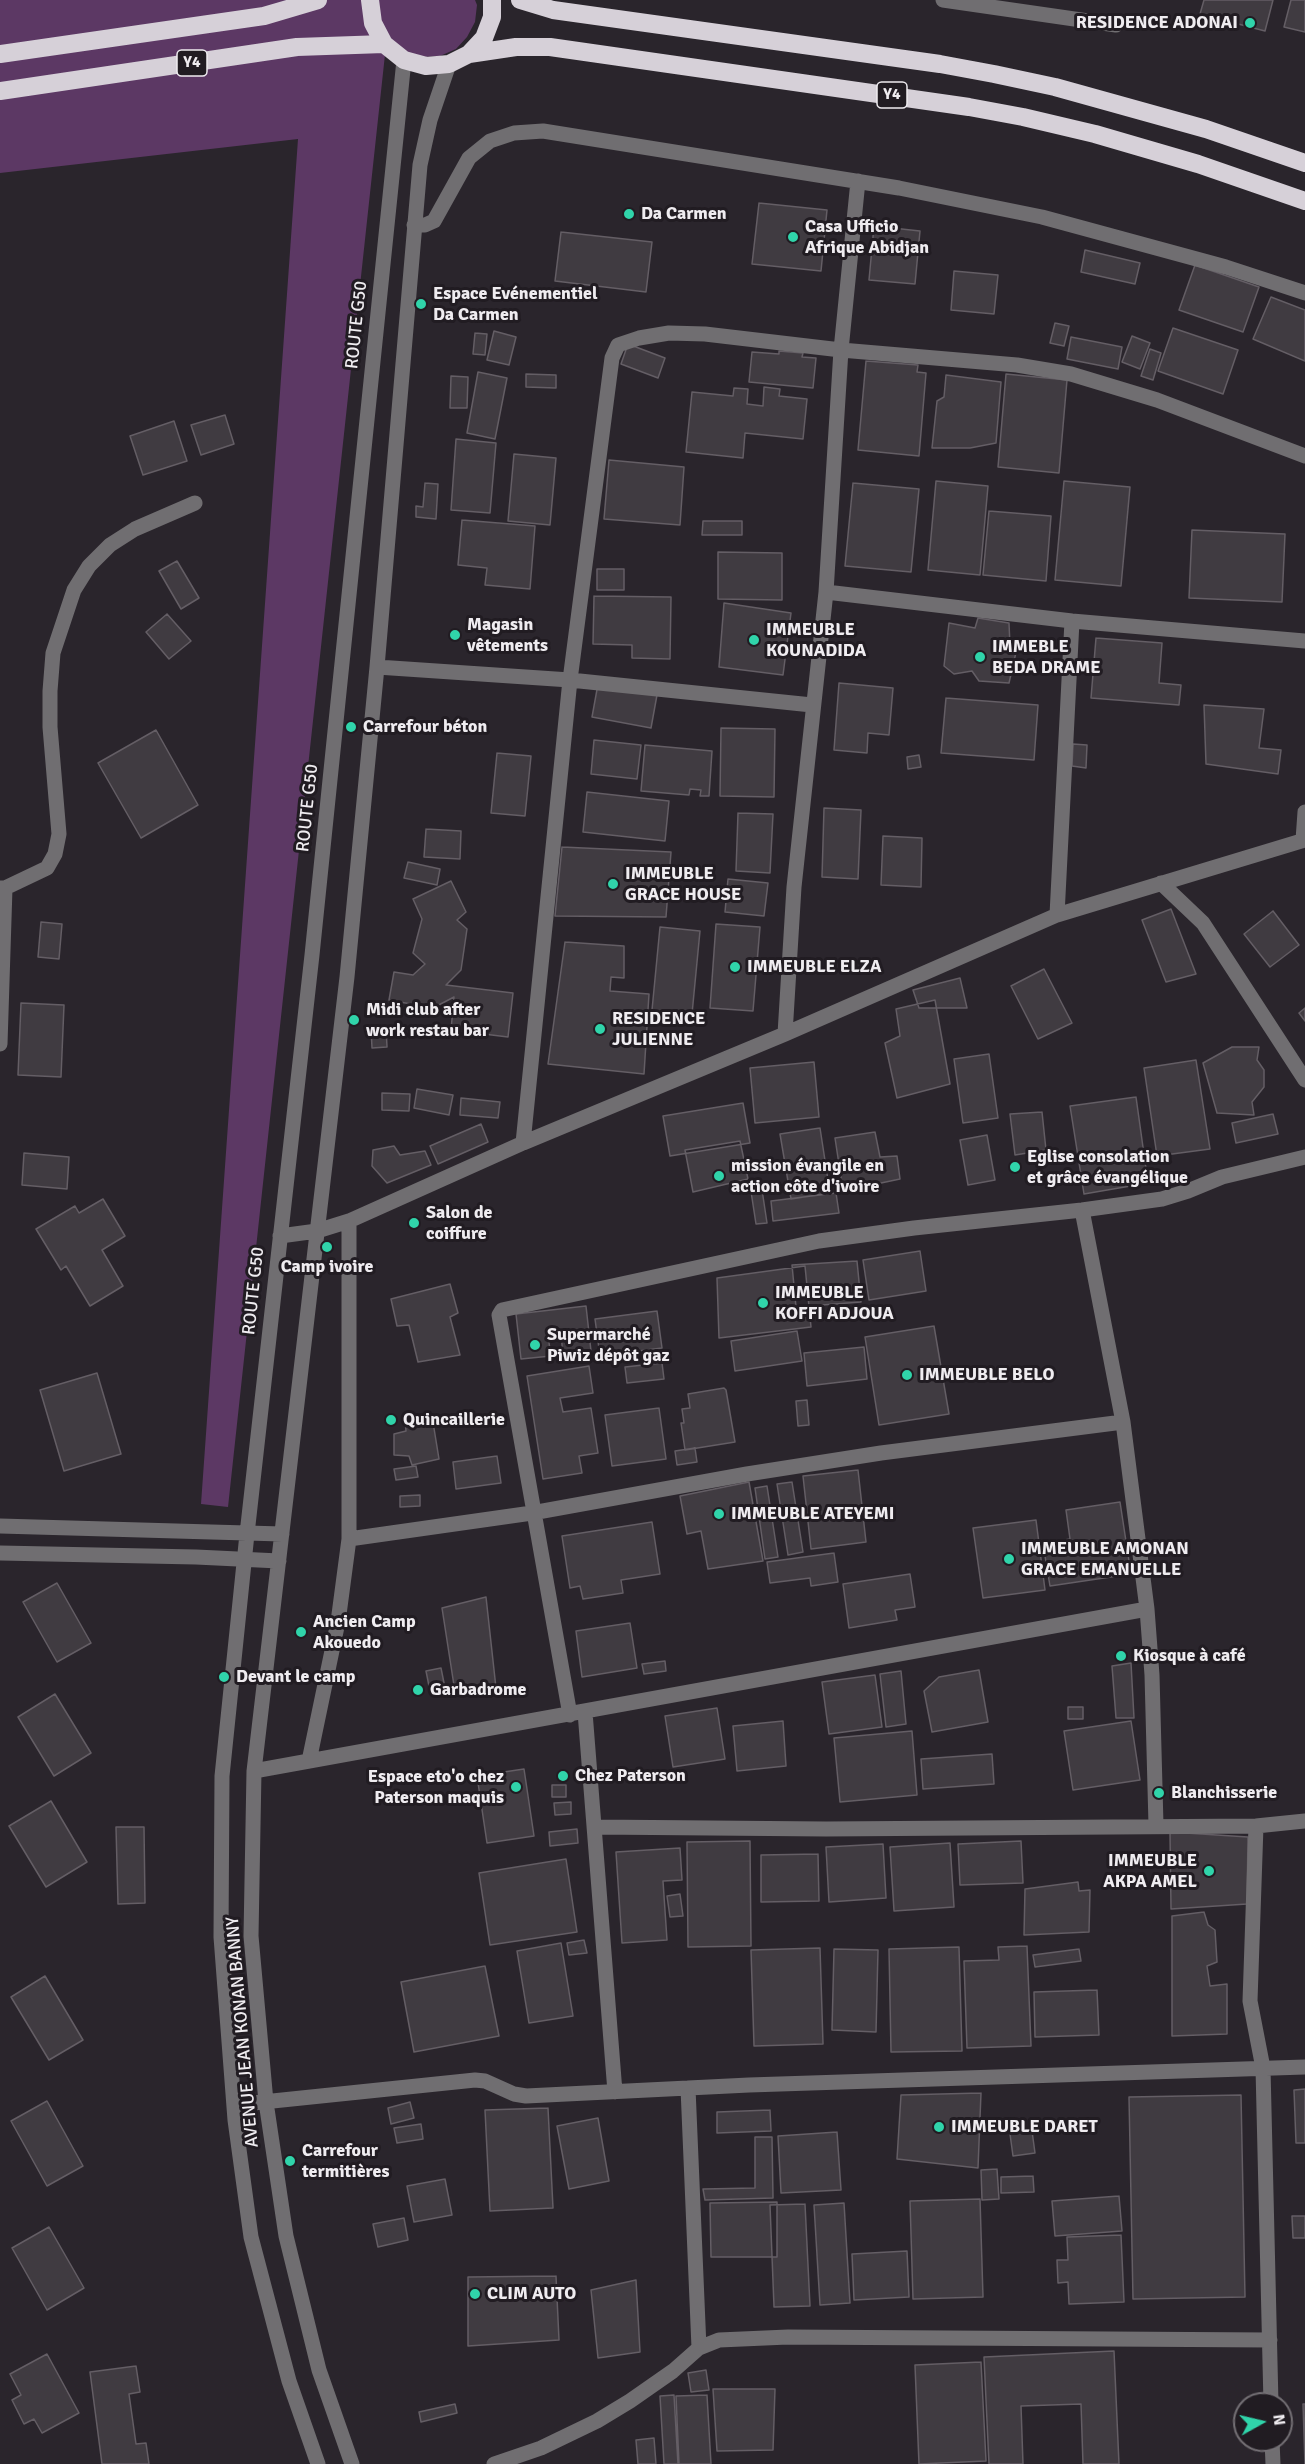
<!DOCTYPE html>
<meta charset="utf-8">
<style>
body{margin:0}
#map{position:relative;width:1305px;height:2464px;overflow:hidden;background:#2a252c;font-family:Signika,sans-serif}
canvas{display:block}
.north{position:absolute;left:1233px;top:2392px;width:60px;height:60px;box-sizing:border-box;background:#211c22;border:2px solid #736f74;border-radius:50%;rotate:82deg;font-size:16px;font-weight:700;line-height:24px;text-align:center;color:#efecf0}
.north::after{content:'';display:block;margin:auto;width:21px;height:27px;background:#30d4aa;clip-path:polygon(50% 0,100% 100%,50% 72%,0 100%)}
</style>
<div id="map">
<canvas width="1305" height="2464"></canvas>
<div class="north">N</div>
</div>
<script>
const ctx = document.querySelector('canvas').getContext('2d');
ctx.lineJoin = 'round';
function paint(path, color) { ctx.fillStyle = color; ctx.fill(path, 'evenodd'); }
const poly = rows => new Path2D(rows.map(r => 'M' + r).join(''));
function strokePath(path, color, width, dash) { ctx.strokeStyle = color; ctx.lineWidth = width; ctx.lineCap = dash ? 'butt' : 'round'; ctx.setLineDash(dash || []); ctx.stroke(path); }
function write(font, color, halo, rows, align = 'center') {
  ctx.font = font + ' Signika,sans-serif'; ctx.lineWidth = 6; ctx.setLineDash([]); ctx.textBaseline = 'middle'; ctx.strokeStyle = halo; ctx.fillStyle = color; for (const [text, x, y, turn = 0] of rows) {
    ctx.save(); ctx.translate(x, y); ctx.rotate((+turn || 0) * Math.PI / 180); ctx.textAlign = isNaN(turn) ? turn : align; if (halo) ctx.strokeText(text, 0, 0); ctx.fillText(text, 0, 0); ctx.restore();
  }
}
paint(poly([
 [0,0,475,0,477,5,475,22,467,37,456,49,440,56,423,57,407,53,387,36,228,1507,201,1504,298,139,0,173]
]), '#5c3864');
const building = poly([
 [1204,0,1273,0,1265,31,1200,14,1204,0],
 [1291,0,1305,0,1305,32,1284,27,1291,0],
 [759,203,827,210,821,271,752,264,759,203],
 [874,226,920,231,915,284,869,280,874,226],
 [561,232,652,242,646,292,555,281,561,232],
 [1085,250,1140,263,1135,284,1081,272,1085,250],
 [1195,265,1259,287,1243,332,1179,310,1195,265],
 [954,271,998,275,994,314,951,310,954,271],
 [1271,297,1305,310,1305,361,1253,339,1271,297],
 [1055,323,1069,326,1064,346,1050,343,1055,323],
 [1173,328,1238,350,1223,394,1158,371,1173,328],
 [494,331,516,337,509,365,487,360,494,331],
 [475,333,487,334,485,355,473,354,475,333],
 [1132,336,1150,343,1140,369,1122,362,1132,336],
 [1071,337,1122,347,1118,369,1067,359,1071,337],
 [628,344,665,358,658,378,621,364,628,344],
 [1150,349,1161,353,1153,380,1141,376,1150,349],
 [779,351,803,353,802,357,816,358,813,388,749,382,752,352,779,354,779,351],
 [866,361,918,365,917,372,926,373,919,456,858,450,866,361],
 [478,372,507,378,495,439,467,433,478,372],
 [526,374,556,375,556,388,526,387,526,374],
 [1006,374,1067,380,1059,473,998,467,1006,374],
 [946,375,1001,382,996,443,970,448,932,448,937,401,944,397,946,375],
 [451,376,468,377,467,408,450,408,451,376],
 [764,387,780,389,779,396,807,399,803,439,745,433,743,458,686,452,692,392,733,396,734,388,748,389,747,404,763,406,764,387],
 [225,415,234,444,201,455,191,425,225,415],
 [174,421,187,461,143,475,130,436,174,421],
 [456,439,496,443,490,513,451,510,456,439],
 [514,454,556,458,550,525,508,521,514,454],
 [609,460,684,467,680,525,604,519,609,460],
 [936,481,988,486,980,575,928,570,936,481],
 [1064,481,1130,487,1121,586,1055,580,1064,481],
 [425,483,438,484,436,519,416,517,416,506,423,507,425,483],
 [853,483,919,489,911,572,845,566,853,483],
 [989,511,1051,516,1046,581,983,575,989,511],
 [462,520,535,526,530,589,485,585,487,568,458,565,462,520],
 [703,521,742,521,742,535,702,535,703,521],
 [1192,530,1285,534,1282,602,1189,598,1192,530],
 [718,552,782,553,782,600,718,599,718,552],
 [177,561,199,598,181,609,159,571,177,561],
 [597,569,624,569,624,590,597,590,597,569],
 [594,596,671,597,670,659,632,658,632,645,593,644,594,596],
 [724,603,791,613,783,675,719,667,724,603],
 [167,614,191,641,169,659,146,632,167,614],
 [978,618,1009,623,1010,646,1017,648,1009,683,979,681,972,671,954,674,944,666,949,623,975,628,978,618],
 [1096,638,1162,643,1159,683,1181,685,1179,705,1091,698,1096,638],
 [839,683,893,688,889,735,868,733,867,753,834,750,839,683],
 [598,684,657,695,651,728,592,717,598,684],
 [946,698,1038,705,1034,760,941,753,946,698],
 [1204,705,1264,709,1259,748,1281,750,1278,774,1206,764,1204,705],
 [721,728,775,729,774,797,720,796,721,728],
 [156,730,198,805,141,838,98,763,156,730],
 [594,740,641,745,637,779,591,774,594,740],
 [1073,744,1087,745,1086,768,1072,766,1073,744],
 [645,745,712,751,709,796,700,796,701,790,690,789,689,795,641,791,645,745],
 [497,753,531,756,525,816,491,813,497,753],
 [919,755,921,767,908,769,907,757,919,755],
 [587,792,669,801,665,841,583,832,587,792],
 [824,808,861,810,858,879,822,877,824,808],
 [738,813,773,814,770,873,736,871,738,813],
 [426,829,461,831,460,859,424,857,426,829],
 [883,836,922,838,921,887,881,885,883,836],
 [562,847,671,852,666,917,555,916,562,847],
 [408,862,440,869,437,885,404,878,408,862],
 [728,879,768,883,764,916,725,912,728,879],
 [451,881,466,912,457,920,467,929,461,970,446,985,513,993,508,1037,451,1030,454,997,433,1008,389,1000,394,972,413,975,425,964,413,953,422,919,413,899,451,881],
 [1171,909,1196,974,1166,982,1142,920,1171,909],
 [1273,911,1299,945,1270,967,1244,934,1273,911],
 [41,922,62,924,59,959,38,957,41,922],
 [716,924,760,927,753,1011,710,1008,716,924],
 [660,927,700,931,692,1014,652,1010,660,927],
 [565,942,624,946,624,978,611,977,610,991,649,994,644,1074,548,1064,565,942],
 [1044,969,1072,1023,1038,1039,1011,986,1044,969],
 [960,978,967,1008,919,1008,913,990,960,978],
 [935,1000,950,1084,897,1098,885,1043,900,1036,896,1009,935,1000],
 [21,1003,64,1005,61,1077,18,1075,21,1003],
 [1305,1008,1305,1021,1299,1013,1305,1008],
 [386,1027,387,1047,372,1048,371,1028,386,1027],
 [1232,1047,1259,1047,1257,1060,1264,1070,1264,1087,1252,1102,1254,1115,1217,1113,1203,1063,1232,1047],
 [989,1054,998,1118,963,1123,954,1059,989,1054],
 [1196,1060,1210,1149,1157,1156,1144,1068,1196,1060],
 [814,1062,819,1117,755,1123,750,1068,814,1062],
 [417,1089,453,1095,449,1115,414,1108,417,1089],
 [382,1093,410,1094,409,1111,382,1110,382,1093],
 [1136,1097,1148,1183,1084,1194,1070,1106,1136,1097],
 [461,1098,500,1102,498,1118,460,1115,461,1098],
 [743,1103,750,1143,670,1156,663,1116,743,1103],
 [1042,1112,1046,1150,1015,1155,1010,1114,1042,1112],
 [1273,1114,1278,1134,1236,1143,1232,1123,1273,1114],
 [481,1124,488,1142,438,1164,430,1146,481,1124],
 [820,1128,830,1193,791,1199,780,1134,820,1128],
 [875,1132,880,1157,897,1156,900,1179,843,1191,835,1138,875,1132],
 [987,1135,995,1180,968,1185,960,1140,987,1135],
 [740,1141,748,1179,693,1192,685,1150,740,1141],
 [394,1146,400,1155,425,1151,431,1165,387,1183,372,1166,373,1150,394,1146],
 [24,1153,69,1157,67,1189,22,1185,24,1153],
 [761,1183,767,1223,756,1224,750,1185,761,1183],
 [836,1193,839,1213,773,1221,771,1201,836,1193],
 [103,1199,125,1236,102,1250,123,1286,90,1306,66,1266,61,1270,36,1229,75,1206,79,1213,103,1199],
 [920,1251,926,1291,869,1300,863,1260,920,1251],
 [857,1261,861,1302,796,1307,792,1265,857,1261],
 [805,1266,811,1327,719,1338,717,1278,805,1266],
 [450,1284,458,1313,450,1317,460,1355,418,1362,409,1325,397,1326,391,1299,450,1284],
 [586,1306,591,1351,563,1354,561,1335,548,1336,551,1356,521,1359,516,1314,586,1306],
 [657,1311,662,1348,600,1356,595,1319,657,1311],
 [934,1326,949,1414,879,1425,865,1337,934,1326],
 [797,1331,802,1361,735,1371,731,1341,797,1331],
 [864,1347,867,1379,807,1386,804,1353,864,1347],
 [662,1363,664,1379,627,1383,625,1367,662,1363],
 [589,1366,593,1393,560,1398,563,1412,591,1408,598,1453,579,1456,582,1473,543,1479,527,1376,589,1366],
 [97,1373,121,1454,64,1471,40,1390,97,1373],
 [724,1388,726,1390,735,1442,685,1450,681,1423,684,1423,682,1409,690,1408,688,1394,724,1388],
 [807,1400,809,1425,798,1426,796,1401,807,1400],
 [659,1408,666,1459,612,1466,605,1415,659,1408],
 [432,1416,439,1459,412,1465,409,1456,394,1455,394,1434,406,1431,405,1420,432,1416],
 [695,1448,697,1462,677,1465,675,1451,695,1448],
 [497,1456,501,1483,456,1489,453,1462,497,1456],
 [416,1466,418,1477,396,1480,394,1469,416,1466],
 [858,1470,866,1542,811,1549,803,1476,858,1470],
 [749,1482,763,1561,708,1569,701,1531,687,1534,680,1496,749,1482],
 [792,1482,803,1552,788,1555,777,1484,792,1482],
 [767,1486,778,1557,765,1559,755,1488,767,1486],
 [420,1495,420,1506,400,1507,400,1496,420,1495],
 [1120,1502,1131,1574,1050,1586,1043,1544,1070,1539,1066,1510,1120,1502],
 [1036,1520,1045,1590,983,1598,973,1528,1036,1520],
 [652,1522,660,1574,621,1580,623,1593,583,1599,580,1586,570,1588,562,1536,652,1522],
 [834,1553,838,1582,811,1586,810,1578,770,1583,767,1562,834,1553],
 [910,1574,915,1607,895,1610,897,1620,849,1628,843,1584,910,1574],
 [57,1583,91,1643,57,1662,23,1602,57,1583],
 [486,1597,496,1688,455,1692,442,1608,486,1597],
 [630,1623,637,1668,582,1677,576,1631,630,1623],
 [665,1661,666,1671,644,1674,642,1664,665,1661],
 [1131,1663,1134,1718,1116,1718,1112,1666,1131,1663],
 [441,1668,445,1688,430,1691,426,1671,441,1668],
 [979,1670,988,1722,932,1732,924,1691,939,1677,979,1670],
 [901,1671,906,1724,886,1727,880,1674,901,1671],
 [875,1675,882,1727,829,1734,822,1682,875,1675],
 [55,1694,91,1753,54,1776,18,1717,55,1694],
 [1068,1707,1083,1707,1083,1719,1068,1719,1068,1707],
 [717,1708,725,1759,673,1767,665,1716,717,1708],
 [783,1721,786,1766,737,1771,733,1726,783,1721],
 [1131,1721,1140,1780,1073,1790,1064,1731,1131,1721],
 [912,1731,917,1795,840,1802,834,1738,912,1731],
 [992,1754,994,1784,923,1789,921,1759,992,1754],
 [524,1769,534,1836,487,1843,477,1776,524,1769],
 [552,1785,566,1785,566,1797,552,1797,552,1785],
 [51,1801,87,1862,46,1887,9,1826,51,1801],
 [571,1802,571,1814,555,1815,554,1803,571,1802],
 [116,1827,144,1827,145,1903,118,1904,116,1827],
 [577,1829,578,1843,550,1846,549,1832,577,1829],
 [1170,1832,1248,1837,1247,1904,1171,1909,1170,1832],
 [750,1841,751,1946,688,1947,687,1842,750,1841],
 [1021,1841,1023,1883,960,1885,958,1844,1021,1841],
 [950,1843,954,1907,894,1911,890,1847,950,1843],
 [883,1844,886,1898,829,1902,826,1847,883,1844],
 [680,1848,682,1880,663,1881,667,1940,622,1943,616,1852,680,1848],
 [818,1854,819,1901,761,1902,761,1855,818,1854],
 [566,1859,577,1932,490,1945,479,1873,566,1859],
 [1078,1882,1079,1891,1090,1890,1089,1932,1024,1935,1025,1889,1078,1882],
 [680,1894,683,1916,670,1917,667,1896,680,1894],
 [1204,1912,1208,1925,1215,1930,1217,1962,1207,1966,1210,1986,1227,1984,1227,2034,1172,2036,1172,1916,1204,1912],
 [584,1940,587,1953,569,1955,567,1943,584,1940],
 [561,1943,573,2016,529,2023,517,1951,561,1943],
 [1027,1946,1031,2046,967,2048,964,1961,999,1960,998,1947,1027,1946],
 [959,1947,962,2051,891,2052,889,1949,959,1947],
 [820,1948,823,2044,754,2046,751,1950,820,1948],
 [834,1949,878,1950,876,2032,832,2030,834,1949],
 [1079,1949,1081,1961,1035,1967,1033,1955,1079,1949],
 [485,1966,499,2036,414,2052,401,1982,485,1966],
 [45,1976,83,2040,49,2060,11,1997,45,1976],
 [1097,1990,1099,2035,1035,2037,1034,1992,1097,1990],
 [1305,2089,1305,2143,1296,2143,1294,2090,1305,2089],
 [981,2093,978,2168,897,2159,901,2095,981,2093],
 [1241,2095,1245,2297,1133,2299,1129,2097,1241,2095],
 [47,2101,83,2166,47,2186,11,2121,47,2101],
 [410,2102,414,2118,391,2124,388,2108,410,2102],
 [548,2108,553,2208,490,2211,485,2110,548,2108],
 [770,2110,771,2131,717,2133,717,2112,770,2110],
 [598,2118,609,2181,569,2189,557,2126,598,2118],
 [421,2124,423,2139,397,2143,394,2128,421,2124],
 [1032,2131,1035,2153,1013,2156,1010,2134,1032,2131],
 [837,2132,841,2190,781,2193,778,2136,837,2132],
 [755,2137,772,2137,773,2198,705,2200,703,2189,755,2188,755,2137],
 [997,2169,999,2199,982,2200,981,2170,997,2169],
 [1033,2176,1034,2192,1001,2193,1001,2177,1033,2176],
 [445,2179,452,2215,414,2222,407,2186,445,2179],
 [1119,2196,1122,2231,1055,2236,1052,2201,1119,2196],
 [980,2199,983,2297,913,2299,910,2201,980,2199],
 [777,2202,777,2257,711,2257,710,2203,777,2202],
 [844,2203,850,2303,820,2305,814,2205,844,2203],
 [805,2204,810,2306,774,2307,770,2205,805,2204],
 [1292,2216,1305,2216,1305,2238,1293,2238,1292,2216],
 [404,2218,408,2240,378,2247,373,2224,404,2218],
 [49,2227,84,2288,47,2310,12,2248,49,2227],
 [1121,2235,1124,2302,1069,2304,1068,2282,1058,2283,1057,2260,1068,2260,1067,2237,1121,2235],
 [907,2251,909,2297,854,2300,852,2254,907,2251],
 [556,2276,559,2340,468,2346,468,2277,556,2276],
 [636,2280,640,2352,598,2358,591,2290,636,2280],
 [1114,2351,1119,2464,1083,2464,1081,2404,1021,2406,1023,2464,989,2464,984,2357,1114,2351],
 [47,2354,79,2413,42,2433,34,2419,24,2424,12,2400,21,2395,10,2374,47,2354],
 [981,2362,986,2461,919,2464,915,2365,981,2362],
 [136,2366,140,2392,129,2394,136,2444,146,2443,149,2464,102,2464,90,2372,136,2366],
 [706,2370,709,2390,691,2392,688,2373,706,2370],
 [713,2389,775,2389,773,2450,717,2451,713,2389],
 [674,2395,678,2464,664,2464,660,2396,674,2395],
 [707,2395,711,2464,679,2464,676,2396,707,2395],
 [455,2404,457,2413,421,2422,419,2412,455,2404],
 [1303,2404,1305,2404,1305,2464,1303,2404],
 [654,2438,656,2464,638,2464,636,2440,654,2438]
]);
paint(building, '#403b41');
strokePath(building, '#645e65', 1.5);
strokePath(poly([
 [943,0,1116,25],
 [414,225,425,225,434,221,469,158,490,141,514,133,543,131,899,188,1042,217,1226,267,1305,293],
 [826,592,1072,621,1305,641],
 [377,667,570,680,812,705],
 [1303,840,1305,812],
 [1161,883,1203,923,1305,1080],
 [0,888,5,888,47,868,55,854,59,834,50,727,50,691,53,653,74,590,89,566,110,545,135,529,195,503],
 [1057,915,1072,621],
 [785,1034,794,887,826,592,841,350,858,181],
 [0,1044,5,888],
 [523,1143,570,680,612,358,618,345,639,338,669,333,705,334,841,350,1017,365,1071,374,1157,400,1305,456],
 [1082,1210,1123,1422,1147,1609,1152,1675,1156,1825],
 [280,1236,317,1231,349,1221,523,1143,785,1034,1057,915,1305,840],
 [0,1526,282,1534],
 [349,1539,532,1513,747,1474,881,1453,1123,1422],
 [0,1553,196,1557,279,1561],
 [585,1712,615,2092],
 [570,1715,499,1315,502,1310,819,1241,914,1228,1082,1210,1162,1199,1188,1191,1222,1177,1305,1157],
 [309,1761,338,1622,349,1539,349,1221],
 [254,1771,1147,1609],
 [1256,1826,1250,2001,1263,2068,1271,2404],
 [594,1827,826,1829,1256,1826,1305,1821],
 [688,2088,699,2348],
 [234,2105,475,2080,485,2081,514,2094,526,2096,749,2085,1305,2067],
 [1272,2440,1273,2464],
 [318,2464,289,2381,251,2237,235,2120,221,1937,222,1776,247,1534,312,955,404,60],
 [352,2464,319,2370,286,2236,266,2102,251,1936,254,1771,347,977,377,667,420,165,430,120,449,64],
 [494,2464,541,2448,597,2421,630,2401,673,2371,699,2348,719,2340,788,2337,1270,2340]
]), '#706e71', 15);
strokePath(poly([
 [370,0,373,23,384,44,404,60,426,66,449,64,469,54,484,38,492,17,492,0],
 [520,0,553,10,940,64,994,74,1055,87,1206,129,1305,163],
 [0,54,264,16,318,0],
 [469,54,516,47,550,47,969,107,1023,117,1095,134,1198,164,1305,201],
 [0,91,297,47,384,44]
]), '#d6d0d8', 18);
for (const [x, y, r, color] of [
 [1250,23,6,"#30d4aa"],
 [629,214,6,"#30d4aa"],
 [793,237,6,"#30d4aa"],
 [421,304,6,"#30d4aa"],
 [455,635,6,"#30d4aa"],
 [754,640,6,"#30d4aa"],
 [980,657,6,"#30d4aa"],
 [351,727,6,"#30d4aa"],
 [613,884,6,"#30d4aa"],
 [735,967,6,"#30d4aa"],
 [354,1020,6,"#30d4aa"],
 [600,1029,6,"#30d4aa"],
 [1015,1167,6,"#30d4aa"],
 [719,1176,6,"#30d4aa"],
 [414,1223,6,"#30d4aa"],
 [327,1247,6,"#30d4aa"],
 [763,1303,6,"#30d4aa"],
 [535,1345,6,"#30d4aa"],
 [907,1375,6,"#30d4aa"],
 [391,1420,6,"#30d4aa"],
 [719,1514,6,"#30d4aa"],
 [1009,1559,6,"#30d4aa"],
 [301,1632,6,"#30d4aa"],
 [1121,1656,6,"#30d4aa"],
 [224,1677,6,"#30d4aa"],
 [418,1690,6,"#30d4aa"],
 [563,1776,6,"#30d4aa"],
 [516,1787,6,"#30d4aa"],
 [1159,1793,6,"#30d4aa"],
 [1209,1871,6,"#30d4aa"],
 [939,2127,6,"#30d4aa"],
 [290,2161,6,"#30d4aa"],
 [475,2294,6,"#30d4aa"]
]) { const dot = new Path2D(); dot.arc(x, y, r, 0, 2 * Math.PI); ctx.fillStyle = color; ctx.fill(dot); strokePath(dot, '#211c22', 2); }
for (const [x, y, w] of [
 [192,63,30],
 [892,95,30]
]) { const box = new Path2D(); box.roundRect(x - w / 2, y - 13, w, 26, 4.5); ctx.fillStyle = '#211c22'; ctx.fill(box); strokePath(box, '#efecf0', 1.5); }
write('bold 16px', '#efecf0', null, [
 ["Y4",192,63],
 ["Y4",892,95]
]);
write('bold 18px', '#efecf0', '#211c22', [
 ["RESIDENCE ADONAI",1238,23,"right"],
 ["Da Carmen",641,214],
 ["Casa Ufficio",805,227],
 ["Afrique Abidjan",805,248],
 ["Espace Evénementiel",433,294],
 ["Da Carmen",433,315],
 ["Magasin",467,625],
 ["vêtements",467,646],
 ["IMMEUBLE",766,630],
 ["KOUNADIDA",766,651],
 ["IMMEBLE",992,647],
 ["BEDA DRAME",992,668],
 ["Carrefour béton",363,727],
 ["IMMEUBLE",625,874],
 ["GRACE HOUSE",625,895],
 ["IMMEUBLE ELZA",747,967],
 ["Midi club after",366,1010],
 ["work restau bar",366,1031],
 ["RESIDENCE",612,1019],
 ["JULIENNE",612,1040],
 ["Eglise consolation",1027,1157],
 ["et grâce évangélique",1027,1178],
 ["mission évangile en",731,1166],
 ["action côte d'ivoire",731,1187],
 ["Salon de",426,1213],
 ["coiffure",426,1234],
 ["Camp ivoire",327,1267,"center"],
 ["IMMEUBLE",775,1293],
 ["KOFFI ADJOUA",775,1314],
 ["Supermarché",547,1335],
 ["Piwiz dépôt gaz",547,1356],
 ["IMMEUBLE BELO",919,1375],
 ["Quincaillerie",403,1420],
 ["IMMEUBLE ATEYEMI",731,1514],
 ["IMMEUBLE AMONAN",1021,1549],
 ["GRACE EMANUELLE",1021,1570],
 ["Ancien Camp",313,1622],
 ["Akouedo",313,1643],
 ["Kiosque à café",1133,1656],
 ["Devant le camp",236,1677],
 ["Garbadrome",430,1690],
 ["Chez Paterson",575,1776],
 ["Espace eto'o chez",504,1777,"right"],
 ["Paterson maquis",504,1798,"right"],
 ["Blanchisserie",1171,1793],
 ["IMMEUBLE",1197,1861,"right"],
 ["AKPA AMEL",1197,1882,"right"],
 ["IMMEUBLE DARET",951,2127],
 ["Carrefour",302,2151],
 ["termitières",302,2172],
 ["CLIM AUTO",487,2294]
], 'left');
write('18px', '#efecf0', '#211c22', [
 ["ROUTE G50",357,325,-84],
 ["ROUTE G50",308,808,-84],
 ["ROUTE G50",254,1291,-84],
 ["AVENUE JEAN KONAN BANNY",243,2032,-95]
]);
</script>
